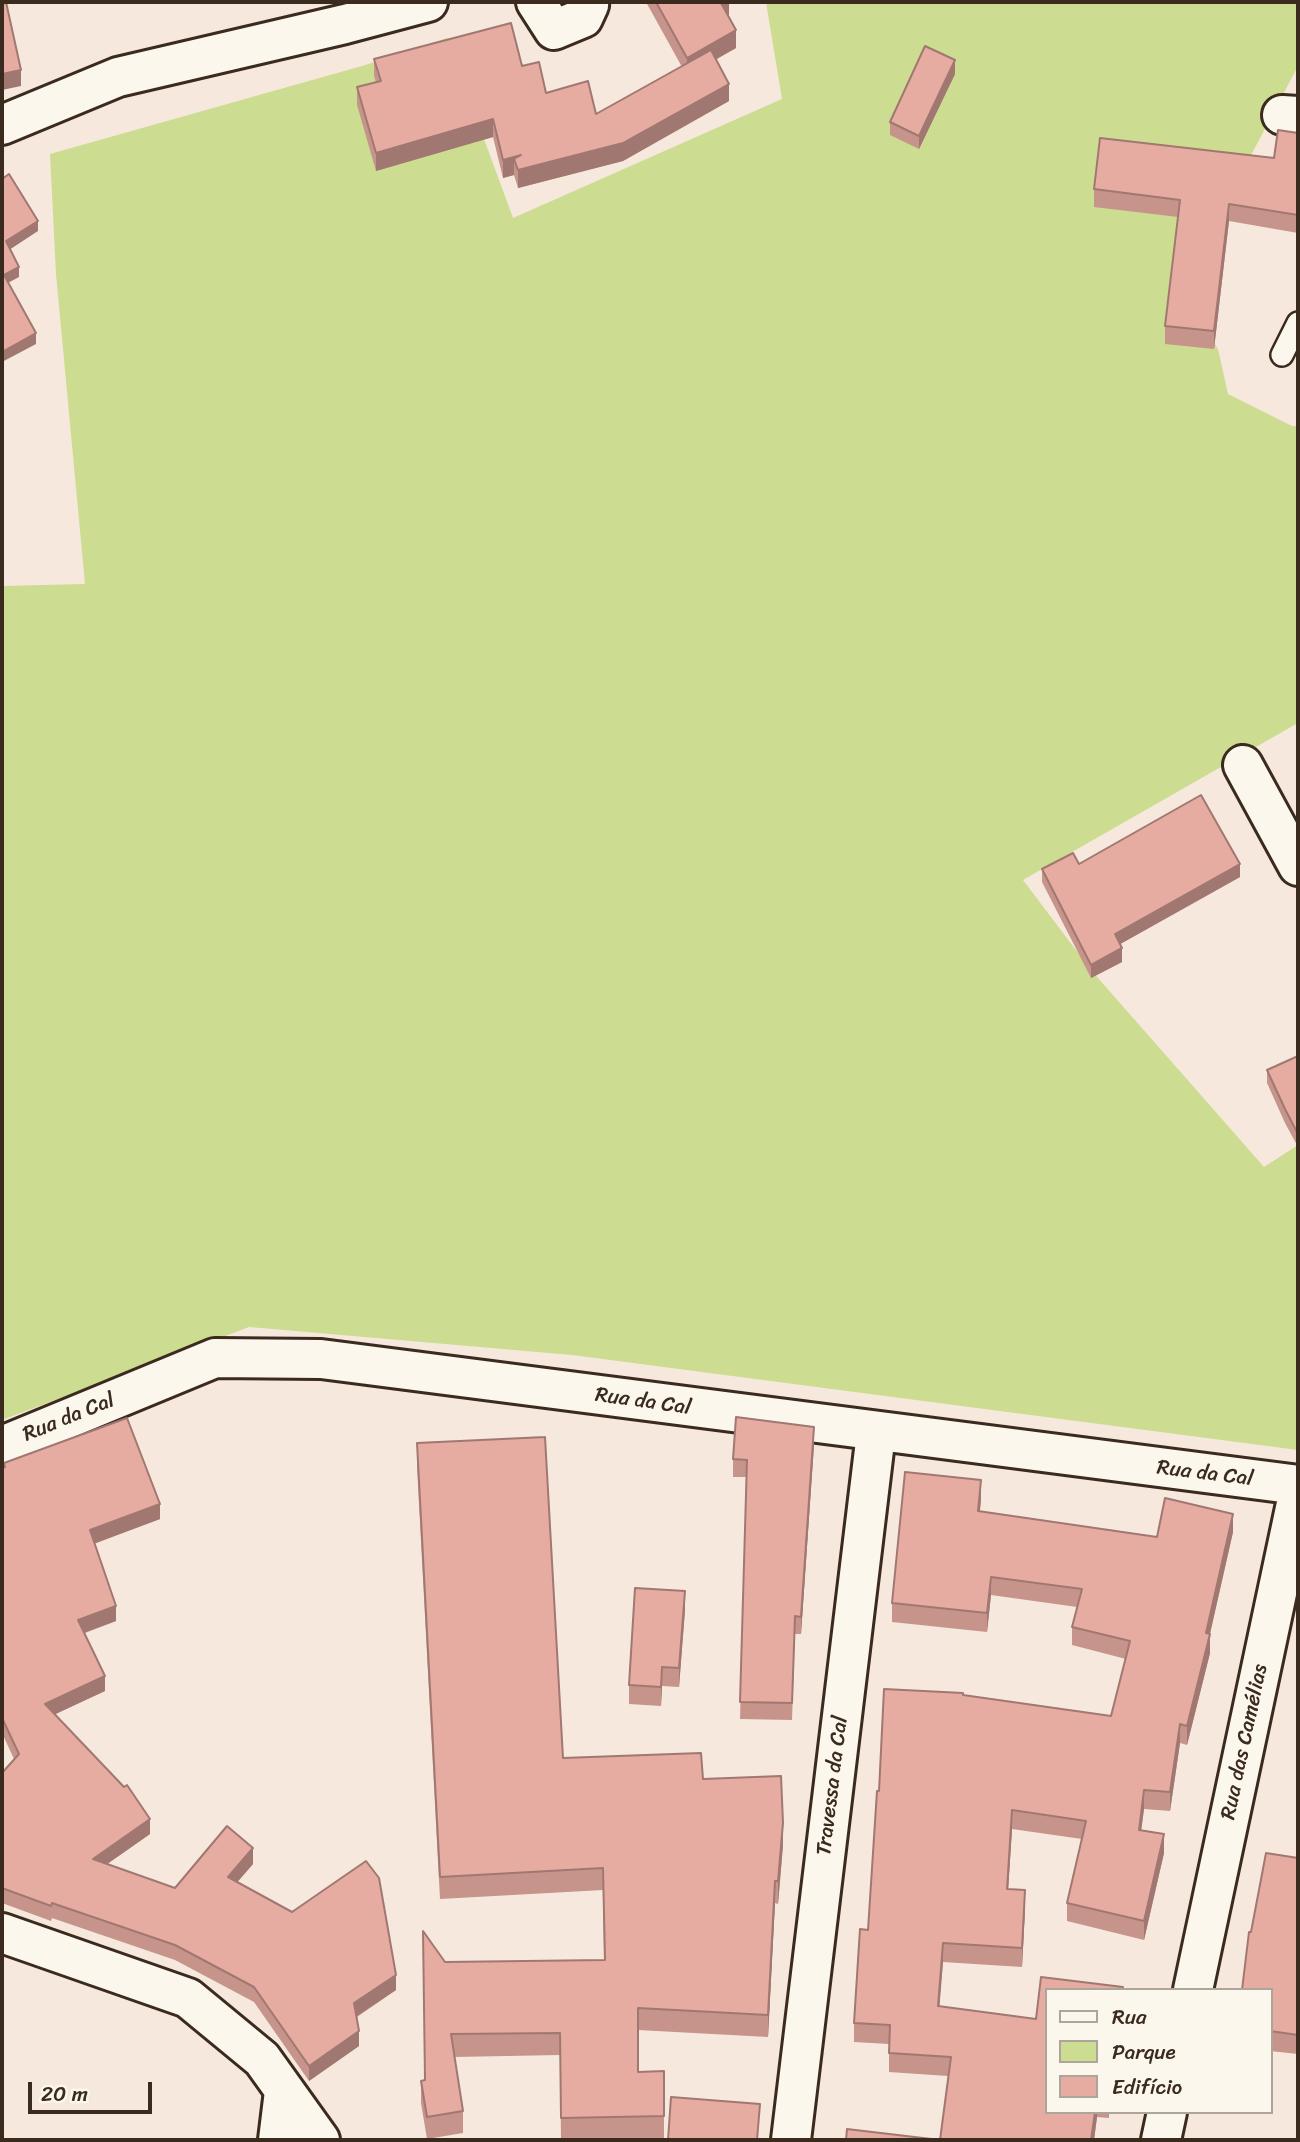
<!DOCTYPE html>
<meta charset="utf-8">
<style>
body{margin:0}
#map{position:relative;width:1300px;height:2142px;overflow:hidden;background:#f7e8dd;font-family:Sriracha,sans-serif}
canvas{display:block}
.frame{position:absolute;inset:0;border:4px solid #3b2a1e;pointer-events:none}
.legend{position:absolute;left:1045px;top:1988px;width:228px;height:126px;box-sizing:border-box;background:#fbf7ec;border:2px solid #aea59a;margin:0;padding:9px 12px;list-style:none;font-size:21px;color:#3b2a1e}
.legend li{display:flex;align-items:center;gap:14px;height:35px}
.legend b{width:35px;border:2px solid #aea59a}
.scale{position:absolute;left:28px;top:2082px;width:124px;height:32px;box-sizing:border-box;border:4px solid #3b2a1e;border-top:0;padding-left:9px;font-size:21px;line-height:24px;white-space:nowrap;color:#3b2a1e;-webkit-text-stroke:5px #fbf7ec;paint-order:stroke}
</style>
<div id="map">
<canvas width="1300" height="2142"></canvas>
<div class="frame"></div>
<ul class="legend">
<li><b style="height:9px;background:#fbf7ec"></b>Rua</li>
<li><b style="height:19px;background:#ccdc90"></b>Parque</li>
<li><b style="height:19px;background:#e6aca1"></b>Edifício</li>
</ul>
<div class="scale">20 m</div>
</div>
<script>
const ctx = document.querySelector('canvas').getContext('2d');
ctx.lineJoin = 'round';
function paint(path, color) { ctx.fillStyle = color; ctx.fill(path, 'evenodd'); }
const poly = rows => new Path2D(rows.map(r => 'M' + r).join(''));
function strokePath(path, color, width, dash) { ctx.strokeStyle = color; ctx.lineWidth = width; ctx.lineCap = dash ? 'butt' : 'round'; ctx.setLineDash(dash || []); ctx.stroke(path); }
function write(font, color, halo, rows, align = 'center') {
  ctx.font = font + ' Sriracha,sans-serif'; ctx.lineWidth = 5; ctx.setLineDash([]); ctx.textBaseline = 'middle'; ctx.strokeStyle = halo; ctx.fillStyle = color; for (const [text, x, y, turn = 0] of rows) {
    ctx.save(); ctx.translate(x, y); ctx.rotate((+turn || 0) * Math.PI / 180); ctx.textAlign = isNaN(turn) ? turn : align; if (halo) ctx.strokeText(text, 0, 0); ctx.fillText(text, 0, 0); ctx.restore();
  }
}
paint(poly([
 [766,2,1298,2,1298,66,1180,290,1218,349,1228,394,1292,426,1298,426,1298,723,1023,880,1091,970,1264,1167,1298,1145,1298,1450,572,1355,249,1327,2,1420,2,586,85,584,56,274,50,154,362,66,447,38,513,218,782,99]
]), '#ccdc90');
const lane = poly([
 [1282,355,1298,323]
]);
const street = poly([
 [536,2,554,30,583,18,589,5,587,2],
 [1282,115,1298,116],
 [2,125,118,77,345,24,428,2],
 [1243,765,1298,866],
 [2,1446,215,1358,321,1359,1298,1485],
 [2,1933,188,1998,262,2059,320,2140],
 [1193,1990,1298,1494],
 [278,2140,284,2091],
 [791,2140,876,1433],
 [1161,2140,1167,2112]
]);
strokePath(lane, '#3b2a1e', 26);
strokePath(street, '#3b2a1e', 44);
strokePath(lane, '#fbf7ec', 21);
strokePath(street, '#fbf7ec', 38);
paint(poly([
 [646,2,729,2,729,17,736,48,716,59,729,101,623,161,518,188,514,175,503,178,493,137,376,171,357,105,357,87,376,82,374,76,374,59,522,66,546,93,596,114,682,67],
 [955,74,919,149,890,135,890,122],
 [1298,133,1298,233,1229,221,1214,349,1165,344,1165,326,1178,217,1094,207,1094,189,1274,158],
 [1079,864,1240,877,1120,944,1122,962,1091,978,1042,882,1042,869],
 [1298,1056,1298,1147,1285,1123,1267,1083,1267,1070],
 [417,1443,563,1758,703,1779,783,1845,778,1904,775,1903,768,2037,638,2030,638,2072,664,2071,664,2138,561,2140,560,2055,454,2057,463,2111,463,2133,427,2139,421,2103,421,2081,425,2080,445,1962,604,1960,603,1890,440,1899,417,1466],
 [814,1445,801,1634,795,1634,792,1720,740,1719,747,1477,733,1477,733,1459],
 [4,1463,160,1519,94,1544,116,1621,85,1633,105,1691,55,1714,150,1834,107,1864,175,1888,253,1864,237,1882,396,1990,357,2017,359,2046,309,2081,254,2002,175,1960,52,1918,51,1921,2,1903,2,1773,14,1759,2,1733,2,1468,4,1467],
 [981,1499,980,1511,1157,1537,1233,1532,1210,1634,1210,1653,1187,1745,1180,1743,1170,1811,1144,1809,1141,1830,1164,1853,1144,1940,1067,1921,1067,1903,1082,1839,1012,1829,1008,1889,1025,1909,1022,1967,943,1962,939,2006,1046,2112,1109,2112,1109,2118,1097,2117,1094,2140,940,2140,948,2076,889,2072,889,2044,854,2042,854,2023,868,1930,879,1791,963,1695,1111,1716,1126,1659,1072,1645,1072,1627,1077,1607,991,1595,987,1632,892,1622,892,1603],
 [685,1610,679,1687,662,1686,661,1706,629,1704,629,1685],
 [1298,1858,1298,2054,1270,2051,1270,1990,1251,1932]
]), '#c6948a');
paint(poly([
 [723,2,729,2,729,16,721,21,721,3],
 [736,30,736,48,687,76,687,58],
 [955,60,955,74,919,149,919,136],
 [21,70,21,86,2,90,2,74],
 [729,84,729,101,623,161,518,188,518,170,514,159,514,175,503,178,503,160],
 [493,119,493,137,376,171,376,153],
 [1229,204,1229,221,1214,349,1214,331],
 [38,221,38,231,6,252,6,241],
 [19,267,19,277,4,285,4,275],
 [36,333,36,344,2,362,2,352],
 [1240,864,1240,877,1115,947,1115,934],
 [1122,948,1122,962,1091,978,1091,965],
 [814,1427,814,1445,801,1634,801,1617],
 [981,1480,981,1499,978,1529,978,1511],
 [160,1504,160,1519,90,1545,90,1530],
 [1233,1514,1233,1532,1208,1642,1210,1634,1210,1653,1187,1745,1187,1726,1206,1633],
 [991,1577,991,1595,987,1632,987,1613],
 [685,1591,685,1610,679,1687,679,1668],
 [116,1606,116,1621,78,1635,78,1620],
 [662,1667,662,1686,661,1706,661,1687],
 [105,1676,105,1691,45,1719,45,1704],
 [1180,1724,1180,1743,1170,1811,1170,1792],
 [1144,1790,1144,1809,1139,1848,1139,1830],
 [1012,1810,1012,1829,1007,1908,1007,1889],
 [150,1819,150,1834,93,1874,93,1859],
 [783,1823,783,1845,778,1904,778,1881],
 [1164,1834,1164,1853,1144,1940,1144,1921],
 [253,1848,253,1864,228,1893,228,1877],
 [775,1881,775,1903,768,2037,768,2015],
 [1025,1890,1025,1909,1022,1967,1022,1948],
 [943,1943,943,1962,938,2025,938,2006],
 [396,1975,396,1990,354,2018,354,2003],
 [359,2031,359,2046,309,2081,309,2066],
 [1095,2112,1097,2112,1097,2117,1094,2140,1091,2140]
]), '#a17871');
const building = poly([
 [2,2,6,2,21,70,2,74,2,2],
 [656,2,723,2,721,3,736,30,687,58,656,2],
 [511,23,522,66,539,62,546,93,588,81,596,114,711,50,729,84,623,143,518,170,514,159,521,155,503,160,493,119,376,153,357,87,381,81,374,59,511,23],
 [925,46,955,60,919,136,890,122,925,46],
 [1278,130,1298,133,1298,215,1229,204,1214,331,1165,326,1180,200,1094,189,1100,138,1274,158,1278,130],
 [9,174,38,221,6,241,19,267,4,275,36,333,2,352,2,179,9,174],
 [1201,795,1240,864,1115,934,1122,948,1091,965,1042,869,1073,853,1079,864,1201,795],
 [1298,1056,1298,1134,1285,1109,1267,1070,1298,1056],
 [736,1417,814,1427,801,1617,795,1616,792,1703,740,1702,747,1460,733,1459,736,1417],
 [127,1418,160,1504,90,1530,116,1606,78,1620,105,1676,45,1704,124,1787,127,1785,150,1819,93,1859,175,1888,227,1826,253,1848,228,1877,292,1912,366,1861,379,1878,396,1975,354,2003,359,2031,309,2066,254,1987,175,1945,52,1903,51,1906,2,1888,2,1773,19,1754,2,1718,2,1468,5,1467,4,1463,127,1418],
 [545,1437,563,1758,701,1753,703,1779,781,1776,783,1823,778,1881,775,1881,768,2015,638,2008,638,2072,664,2071,664,2116,561,2118,560,2033,451,2034,463,2111,427,2117,421,2081,425,2080,423,1931,445,1962,605,1960,603,1868,440,1877,417,1443,545,1437],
 [905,1472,981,1480,978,1511,1157,1537,1165,1498,1233,1514,1206,1633,1210,1634,1187,1726,1180,1724,1170,1792,1144,1790,1139,1830,1164,1834,1144,1921,1067,1903,1086,1821,1012,1810,1007,1889,1025,1890,1022,1948,943,1943,938,2006,1036,2019,1041,1977,1123,1987,1122,1990,1046,1990,1046,2112,1095,2112,1091,2140,940,2140,951,2057,889,2053,890,2025,854,2023,860,1929,868,1930,877,1791,879,1791,884,1689,963,1693,963,1695,1111,1716,1130,1641,1072,1627,1082,1589,991,1577,987,1613,892,1603,905,1472],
 [635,1588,685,1591,679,1668,662,1667,661,1687,629,1685,635,1588],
 [1266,1853,1298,1858,1298,2035,1270,2031,1270,1990,1242,1990,1249,1932,1251,1932,1266,1853],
 [671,2097,760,2104,757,2140,668,2140,671,2097],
 [847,2129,940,2140,846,2140,847,2129]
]);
paint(building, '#e6aca1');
strokePath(building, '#a17871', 2);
write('21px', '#3b2a1e', '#fbf7ec', [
 ["Rua da Cal",643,1402,8],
 ["Rua da Cal",69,1418,-22],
 ["Rua da Cal",1205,1474,7],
 ["Rua das Camélias",1245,1742,-78],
 ["Travessa da Cal",833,1786,-83]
]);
</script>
